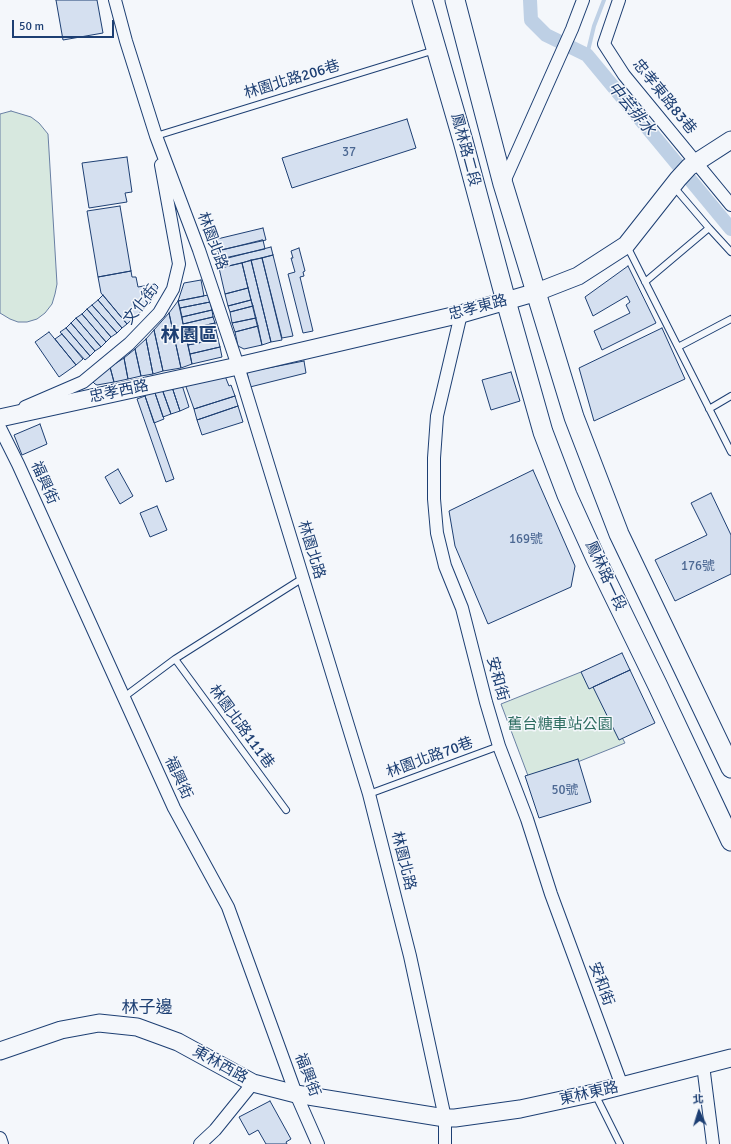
<!DOCTYPE html>
<meta charset="utf-8">
<style>
body{margin:0}
#map{position:relative;width:731px;height:1144px;overflow:hidden;background:#f4f7fb;font-family:Signika,"Noto Sans TC",sans-serif}
canvas{display:block}
.north{position:absolute;left:679px;top:1092px;width:40px;height:40px;-webkit-text-stroke:3px #f4f7fb;paint-order:stroke;rotate:356deg;font-size:11px;font-weight:700;line-height:16px;text-align:center;color:#1d3f73}
.north::after{content:'';display:block;margin:auto;width:14px;height:18px;background:#1d3f73;clip-path:polygon(50% 0,100% 100%,50% 72%,0 100%)}
.scale{position:absolute;left:12px;top:20px;width:102px;height:18px;box-sizing:border-box;border:2px solid #1d3f73;border-top:0;padding-left:5px;font-size:12px;line-height:14px;white-space:nowrap;color:#1d3f73;-webkit-text-stroke:3px #f4f7fb;paint-order:stroke}
</style>
<div id="map">
<canvas width="731" height="1144"></canvas>
<div class="north">北</div>
<div class="scale">50 m</div>
</div>
<script>
const ctx = document.querySelector('canvas').getContext('2d');
ctx.lineJoin = 'round';
function paint(path, color) { ctx.fillStyle = color; ctx.fill(path, 'evenodd'); }
const poly = rows => new Path2D(rows.map(r => 'M' + r).join(''));
function strokePath(path, color, width, dash) { ctx.strokeStyle = color; ctx.lineWidth = width; ctx.lineCap = dash ? 'butt' : 'round'; ctx.setLineDash(dash || []); ctx.stroke(path); }
function write(font, color, halo, rows, align = 'center') {
  ctx.font = font + ' Signika,"Noto Sans TC",sans-serif'; ctx.lineWidth = 3; ctx.setLineDash([]); ctx.textBaseline = 'middle'; ctx.strokeStyle = halo; ctx.fillStyle = color; for (const [text, x, y, turn = 0] of rows) {
    ctx.save(); ctx.translate(x, y); ctx.rotate((+turn || 0) * Math.PI / 180); ctx.textAlign = isNaN(turn) ? turn : align; if (halo) ctx.strokeText(text, 0, 0); ctx.fillText(text, 0, 0); ctx.restore();
  }
}
const green = poly([
 [11,111,31,117,39,123,48,134,57,284,55,294,52,304,45,313,37,319,27,322,18,322,10,319,0,313,0,114,11,111],
 [586,670,625,743,530,781,501,704,586,670]
]);
paint(green, '#d7e8df');
strokePath(green, '#687fa3', 1);
strokePath(poly([
 [587,55,594,26,604,0]
]), '#bed0e5', 4);
strokePath(poly([
 [530,0,531,20,546,35,587,55,731,229]
]), '#bed0e5', 14);
const building = poly([
 [56,0,97,0,103,33,63,40,56,0],
 [407,119,416,148,292,188,282,158,407,119],
 [127,157,132,192,125,193,127,202,89,208,82,163,127,157],
 [120,206,131,271,98,277,87,211,120,206],
 [263,228,266,240,216,251,213,240,263,228],
 [262,240,263,240,265,249,220,259,218,251,262,240],
 [271,247,273,255,225,267,224,259,271,247],
 [299,248,305,271,303,272,304,276,300,277,313,331,303,333,288,274,295,272,291,258,293,258,291,251,299,248],
 [273,255,293,336,282,338,262,258,273,255],
 [262,258,282,340,271,342,251,260,262,258],
 [251,260,271,342,262,345,242,263,251,260],
 [242,263,248,288,225,294,219,268,242,263],
 [628,266,656,323,602,350,594,331,630,313,626,305,630,302,627,296,593,316,585,297,628,266],
 [131,271,132,277,136,277,138,287,155,284,158,287,150,303,127,324,101,293,98,277,131,271],
 [201,280,204,296,178,301,184,283,201,280],
 [248,288,251,300,228,306,225,294,248,288],
 [103,295,127,324,122,328,98,300,103,295],
 [208,295,210,302,180,308,178,301,208,295],
 [98,300,122,328,117,333,92,305,98,300],
 [251,300,253,306,230,312,228,306,251,300],
 [178,301,192,364,181,368,169,313,178,301],
 [210,302,212,310,182,317,180,308,210,302],
 [92,305,117,333,111,337,87,309,92,305],
 [253,306,256,318,232,323,230,312,253,306],
 [87,309,111,337,106,342,82,314,87,309],
 [212,310,213,317,183,324,182,317,212,310],
 [169,313,181,368,163,371,154,330,169,313],
 [82,314,106,342,101,347,76,318,82,314],
 [213,317,215,323,185,330,183,324,213,317],
 [76,318,101,347,95,351,71,323,76,318],
 [256,318,258,326,235,332,232,323,256,318],
 [71,323,95,351,90,356,66,328,71,323],
 [215,323,216,330,186,337,185,330,215,323],
 [258,326,262,345,244,349,238,346,235,332,258,326],
 [66,328,90,356,85,360,60,332,66,328],
 [662,328,685,379,594,421,579,368,662,328],
 [154,330,163,371,153,374,146,339,154,330],
 [216,330,218,339,188,345,186,337,216,330],
 [49,332,76,365,59,377,35,342,49,332],
 [62,334,83,359,76,365,55,339,62,334],
 [146,339,153,374,141,376,135,349,146,339],
 [218,339,220,347,190,354,188,345,218,339],
 [220,347,222,357,192,364,190,354,220,347],
 [135,349,141,376,128,379,124,358,135,349],
 [124,358,128,379,114,382,110,367,124,358],
 [304,361,306,373,250,387,247,372,304,361],
 [110,367,114,382,97,385,95,384,93,382,94,380,110,367],
 [511,372,520,401,491,410,482,380,511,372],
 [225,376,229,386,231,385,235,396,194,409,185,384,225,376],
 [182,385,189,407,180,411,172,387,182,385],
 [172,387,180,411,171,414,162,389,172,387],
 [162,389,171,414,163,417,154,390,162,389],
 [154,390,164,419,154,423,144,393,154,390],
 [145,396,174,479,166,482,137,399,145,396],
 [235,396,238,406,197,420,194,409,235,396],
 [238,406,243,422,202,435,197,420,238,406],
 [40,424,47,444,22,455,14,435,40,424],
 [118,469,133,496,120,504,105,477,118,469],
 [533,470,575,566,571,587,488,624,455,546,449,511,533,470],
 [711,493,731,535,731,574,675,601,655,560,707,535,691,503,711,493],
 [157,506,167,530,150,537,140,513,157,506],
 [622,653,630,670,589,689,581,672,622,653],
 [630,670,655,723,619,740,593,687,630,670],
 [578,759,591,802,539,818,525,776,578,759],
 [270,1101,291,1139,286,1142,287,1144,266,1144,258,1130,249,1135,239,1117,270,1101]
]);
paint(building, '#d5e0f0');
strokePath(building, '#1d3f73', 1);
const lane = poly([
 [156,136,435,50],
 [674,187,709,228,731,252],
 [627,246,731,452],
 [645,282,709,228],
 [678,347,731,319],
 [709,409,731,396],
 [124,697,175,659],
 [369,794,499,746],
 [286,810,175,659,303,578],
 [595,1094,620,1144]
]);
const street = poly([
 [115,0,126,41,156,136,199,250,238,366,369,794,410,956,445,1118,445,1144],
 [619,0,604,44,624,75,731,205],
 [503,184,572,29,583,0],
 [461,314,437,416,434,458,434,499,437,533,445,566,462,608,486,702,499,746,527,819,551,894,622,1086],
 [25,407,83,382,129,344,159,313,173,289,179,264,161,165],
 [0,428,18,464,174,808,228,907,296,1094,318,1144],
 [703,1065,713,1144],
 [0,1138,2,1144],
 [200,1144,215,1130,253,1083]
]);
const secondary = poly([
 [0,418,238,366,461,314,537,292,578,276,626,245,678,179,689,167,731,140],
 [0,1051,61,1030,99,1023,137,1027,178,1042,253,1083,296,1094,445,1118,455,1118,520,1109,594,1093,731,1058]
]);
const primary = poly([
 [422,0,463,141,506,301,543,432,567,495,596,559,657,684,731,841],
 [455,0,503,184,574,417,619,534,731,768]
]);
strokePath(lane, '#1d3f73', 8);
strokePath(street, '#1d3f73', 14);
strokePath(secondary, '#1d3f73', 19);
strokePath(primary, '#1d3f73', 21);
strokePath(lane, '#f4f7fb', 6);
strokePath(street, '#f4f7fb', 12);
strokePath(secondary, '#f4f7fb', 17);
strokePath(primary, '#f4f7fb', 19);
write('13px', '#4b6792', null, [
 ["37",349,153],
 ["169號",526,540],
 ["176號",698,567],
 ["50號",565,791]
]);
write('15px', '#1d3f73', '#f4f7fb', [
 ["林園北路206巷",292,80,-17],
 ["忠孝東路83巷",664,97,51],
 ["鳳林路二段",465,150,75],
 ["林園北路",212,241,70],
 ["文化街",141,305,-52],
 ["忠孝東路",478,308,-15],
 ["忠孝西路",119,392,-12],
 ["福興街",44,483,66],
 ["林園北路",311,550,73],
 ["鳳林路一段",605,576,65],
 ["安和街",497,679,75],
 ["林園北路111巷",241,727,54],
 ["林園北路70巷",430,758,-20],
 ["福興街",178,778,65],
 ["林園北路",403,861,76],
 ["安和街",601,984,70],
 ["東林西路",220,1065,29],
 ["福興街",307,1075,69],
 ["東林東路",589,1094,-13]
]);
write('15px', '#2c6c60', '#f4f7fb', [
 ["舊台糖車站公園",560,725]
]);
write('italic 16px', '#1d3f73', '#f4f7fb', [
 ["中芸排水",631,109,50]
]);
write('17px', '#1d3f73', '#f4f7fb', [
 ["林子邊",147,1009]
]);
write('bold 19px', '#1d3f73', '#f4f7fb', [
 ["林園區",189,336]
]);
</script>
